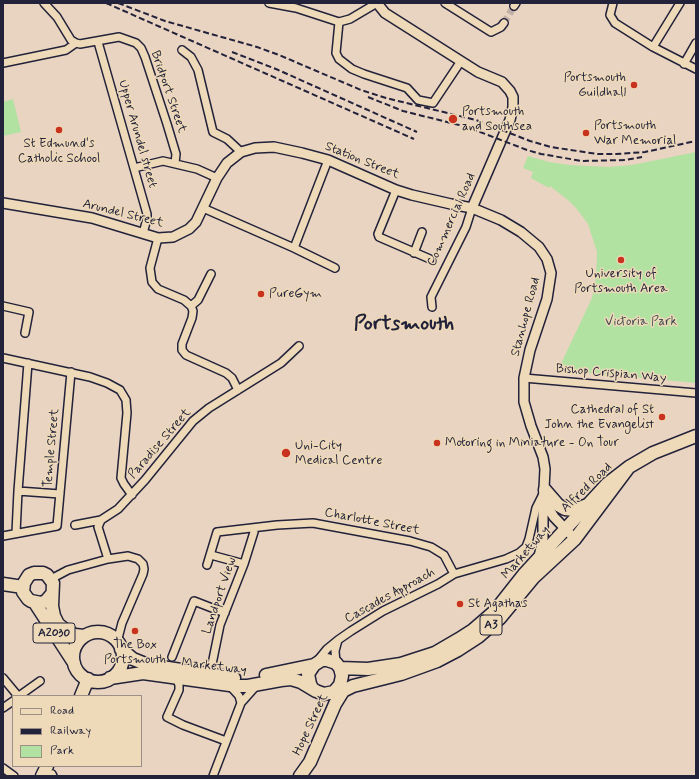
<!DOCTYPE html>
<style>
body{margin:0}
#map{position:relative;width:699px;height:779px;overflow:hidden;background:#e9d3c1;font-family:Mynerve,sans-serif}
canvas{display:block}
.frame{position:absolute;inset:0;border:4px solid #22223b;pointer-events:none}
.legend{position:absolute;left:12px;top:695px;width:130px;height:72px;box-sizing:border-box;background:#eedab8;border:1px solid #9c9086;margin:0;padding:5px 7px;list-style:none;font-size:12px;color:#22223b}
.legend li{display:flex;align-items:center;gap:8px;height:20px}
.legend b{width:20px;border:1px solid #9c9086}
</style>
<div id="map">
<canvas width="699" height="779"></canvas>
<div class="frame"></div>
<ul class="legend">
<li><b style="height:5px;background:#eedab8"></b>Road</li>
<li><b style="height:5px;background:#22223b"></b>Railway</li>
<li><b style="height:11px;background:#b1e2a2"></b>Park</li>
</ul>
</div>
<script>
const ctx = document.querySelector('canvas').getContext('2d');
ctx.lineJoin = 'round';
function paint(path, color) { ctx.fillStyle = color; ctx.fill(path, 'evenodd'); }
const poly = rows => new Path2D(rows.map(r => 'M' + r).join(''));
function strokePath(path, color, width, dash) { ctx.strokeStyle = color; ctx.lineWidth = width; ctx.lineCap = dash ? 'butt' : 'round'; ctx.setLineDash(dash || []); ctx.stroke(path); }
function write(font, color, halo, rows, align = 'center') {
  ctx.font = font + ' Mynerve,sans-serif'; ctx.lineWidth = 3; ctx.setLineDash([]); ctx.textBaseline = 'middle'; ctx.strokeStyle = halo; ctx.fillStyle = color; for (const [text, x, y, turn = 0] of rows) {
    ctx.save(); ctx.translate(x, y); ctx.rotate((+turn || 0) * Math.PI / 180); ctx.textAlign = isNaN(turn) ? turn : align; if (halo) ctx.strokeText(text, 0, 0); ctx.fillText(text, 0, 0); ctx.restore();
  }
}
paint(poly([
 [13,99,21,132,3,136,3,102],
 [696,152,696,383,558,370,592,298,596,278,597,252,588,224,576,208,568,200,550,186,549,188,531,178,533,172,523,168,528,156,549,162,569,165,608,167,632,165]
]), '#b1e2a2');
strokePath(poly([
 [504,23,514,6]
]), '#c1b0a6', 7, [7, 3.5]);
const minor = poly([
 [44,3,57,17,71,40,76,43],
 [269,3,296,8,339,22],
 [445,3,491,32,501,27,504,23],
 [613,3,610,15,615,23,653,47,696,69],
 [514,6,516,3],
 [339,22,336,53,339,59,352,69,364,74,407,88,418,100,433,103,461,61],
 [339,22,350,19,377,3],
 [98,42,147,214,147,219,143,233],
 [76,43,80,44,119,37,136,43,141,48,145,57,167,124,176,154,175,163],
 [653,47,680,3],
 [182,50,191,57,198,70,213,132,227,139,241,152],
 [3,63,66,50,76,43],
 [684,64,696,43],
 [134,168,163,161,197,169,217,178],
 [396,190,378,234,379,237,430,259],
 [203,208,294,248,335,268],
 [158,238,150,268,152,282,158,289,184,300,191,306],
 [294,248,328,160],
 [414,253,422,232],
 [3,306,29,312,25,333],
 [191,306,193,311,192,318,182,344,182,350,186,355,226,373,232,378,238,390],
 [191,306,198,300,211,274],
 [432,307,431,297,466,227,472,208],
 [3,358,90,377,107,383,120,390,126,400,127,413,121,478,124,484,132,495],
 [524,378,696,393],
 [18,491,60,494],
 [101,520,98,527,108,559],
 [75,525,101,520,118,509,145,480,193,421,209,408,281,363,299,346],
 [16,533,18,491,28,363],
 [3,536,57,526,71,372],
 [211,555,244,564],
 [207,565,217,532,277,525,313,523,410,541,431,547,444,555,454,574],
 [51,579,68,570,108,559,128,556,138,559,143,564,144,569,143,574,122,623,117,642],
 [172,657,194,601,225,613],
 [318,660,327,649,338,640,351,631,383,611,438,584,454,574,506,559,519,553,526,547,529,539,536,508,543,494],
 [336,663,335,651,338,640],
 [210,674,220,625,244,564,254,532,254,528],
 [176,677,179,685,179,690,167,717,183,725,226,741],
 [3,678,18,696],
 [229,685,239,696,241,703],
 [19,696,40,681],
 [3,708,13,701],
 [3,768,14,776],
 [52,774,53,776],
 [213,776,241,703,257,685]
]);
const tertiary = poly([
 [377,3,385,13,478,72,502,82,510,91,513,97,513,107,510,120,472,208],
 [3,203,92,218,158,238,173,237,189,229,196,222,217,178,227,163,241,152,255,148,274,147,302,153,328,160,396,190,412,195,451,204,472,208,501,220,521,232,539,247,547,259,551,273,547,299,530,350,524,378,524,402,531,426,543,457,545,469,543,508,543,538,539,557],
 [546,497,548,508,554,517,575,539]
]);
const primary = poly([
 [545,490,558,505,565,509,574,510,587,505],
 [3,584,23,587],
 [52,594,46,601,41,603,31,601,28,599,23,592,24,583,29,575,34,573,43,573,47,575,53,583,52,606,54,616,58,624,68,632,75,635,84,636],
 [35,603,74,663],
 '73 657a25 25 0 1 1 50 0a25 25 0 1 1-50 0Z',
 [121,649,133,659,148,665,234,678],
 [340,668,368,669,401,664,435,653,459,639,473,630,495,611,525,573,607,484,629,467,653,453,696,436],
 [266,675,314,665],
 [110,678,143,673,237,686,248,686,281,680,291,679,301,682,316,691,324,694,334,692,340,685,342,676,340,668,336,663,327,660,322,660,314,665,308,674,310,684,312,688],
 [81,696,88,679],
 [42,776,47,766],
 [300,776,310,762,335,704,343,691,353,686,401,674,437,661,458,650,478,637,500,618,534,577,575,539,629,467]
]);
strokePath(minor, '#22223b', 10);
strokePath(tertiary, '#22223b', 12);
strokePath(primary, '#22223b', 15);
strokePath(minor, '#eedab8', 7);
strokePath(tertiary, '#eedab8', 9);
strokePath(primary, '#eedab8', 12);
strokePath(poly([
 [106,3,414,139],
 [118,3,165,21,257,47,279,55,361,90,386,98,476,120,530,141,551,147,597,154,616,154,645,152,696,141],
 [232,52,276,69,417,132],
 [368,97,403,111,467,127,527,150,541,154,582,161,625,160,642,157]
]), '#22223b', 2, [6, 3]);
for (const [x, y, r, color] of [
 [634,85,4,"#c8321e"],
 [453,119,5,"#c8321e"],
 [59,130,4,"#c8321e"],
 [586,133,4,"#c8321e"],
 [621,260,4,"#c8321e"],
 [261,294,4,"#c8321e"],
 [662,417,4,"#c8321e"],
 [437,443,4,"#c8321e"],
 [286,453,5,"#c8321e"],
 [460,604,4,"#c8321e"],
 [135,631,4,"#c8321e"]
]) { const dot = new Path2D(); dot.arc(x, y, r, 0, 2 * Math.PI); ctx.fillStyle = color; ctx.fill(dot); strokePath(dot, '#eedab8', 1.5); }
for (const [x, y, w] of [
 [491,625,22],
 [54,633,42]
]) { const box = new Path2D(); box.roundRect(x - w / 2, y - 10, w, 20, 3); ctx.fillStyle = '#eedab8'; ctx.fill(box); strokePath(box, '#22223b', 1); }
write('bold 12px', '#22223b', null, [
 ["A3",491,625],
 ["A2030",54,633]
]);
write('13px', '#22223b', '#eedab8', [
 ["Portsmouth",626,78,"right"],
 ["Guildhall",626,93,"right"],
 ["Portsmouth",462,112],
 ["and Southsea",462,127],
 ["Portsmouth",594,126],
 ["War Memorial",594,141],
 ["St Edmund's",59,144,"center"],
 ["Catholic School",59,159,"center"],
 ["University of",621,274,"center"],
 ["Portsmouth Area",621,289,"center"],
 ["PureGym",269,294],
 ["Cathedral of St",654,410,"right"],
 ["John the Evangelist",654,425,"right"],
 ["Motoring in Miniature - On Tour",445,443],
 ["Uni-City",295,446],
 ["Medical Centre",295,461],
 ["St Agathas",468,604],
 ["The Box",135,645,"center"],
 ["Portsmouth",135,660,"center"]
], 'left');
write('13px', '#22223b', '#eedab8', [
 ["Bridport Street",168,92,71],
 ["Upper Arundel street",137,134,74],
 ["Station Street",362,161,22],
 ["Arundel Street",123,214,14],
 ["Commercial Road",452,220,-66],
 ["Stanhope Road",526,317,-75],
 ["Bishop Crispian Way",611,374,5],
 ["Paradise Street",160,444,-49],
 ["Temple Street",52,448,-85],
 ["Alfred Road",587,488,-44],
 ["Charlotte Street",372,522,11],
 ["Marketway",526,553,-49],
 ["Landport View",220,596,-71],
 ["Cascades Approach",390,596,-29],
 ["Marketway",214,667,7],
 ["Hope Street",311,725,-65]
]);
write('13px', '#3f4850', '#eedab8', [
 ["Victoria Park",641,322]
]);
write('bold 21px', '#22223b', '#eedab8', [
 ["Portsmouth",404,325]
]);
</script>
